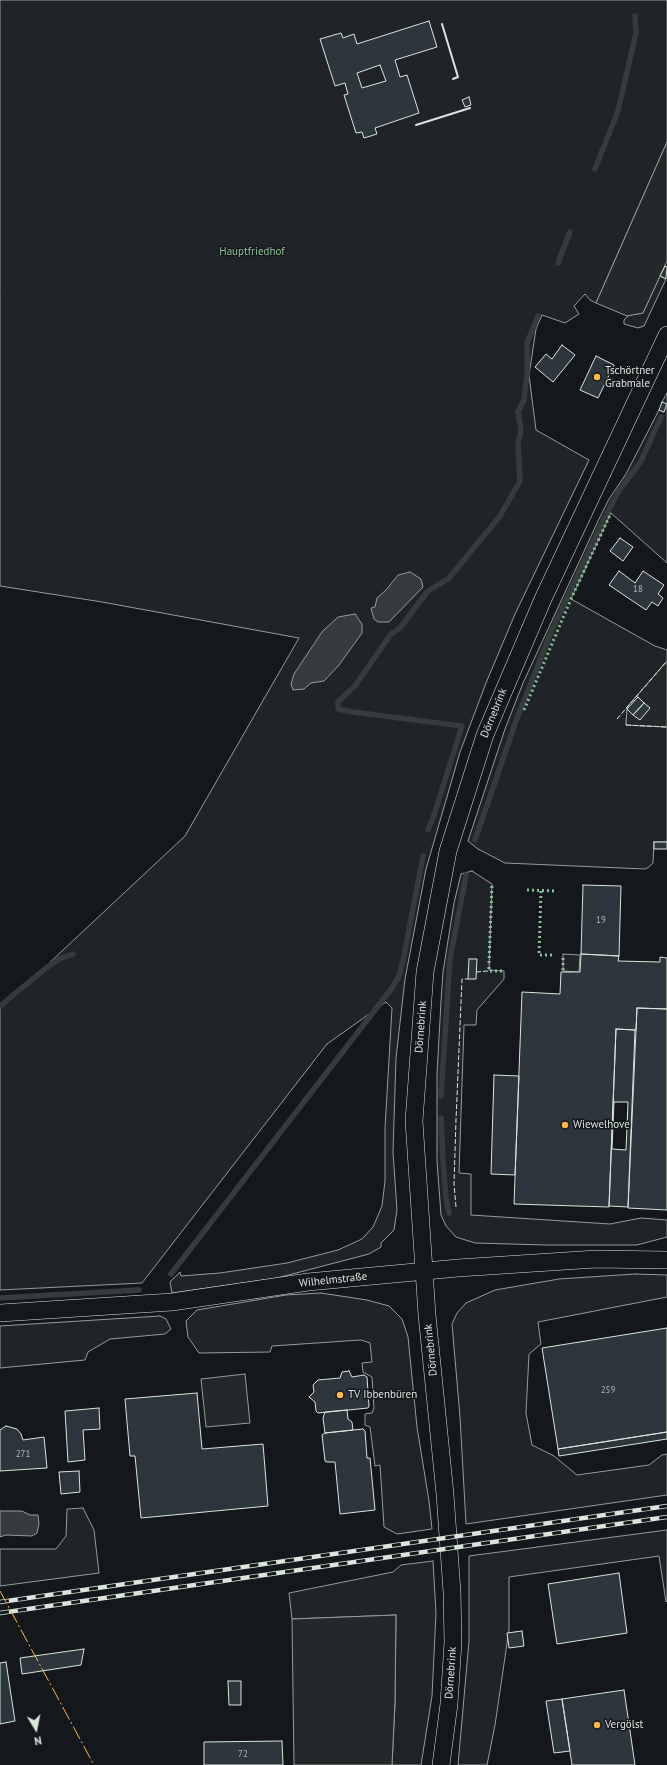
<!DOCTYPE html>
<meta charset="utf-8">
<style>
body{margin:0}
#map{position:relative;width:667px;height:1765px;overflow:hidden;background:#14181c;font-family:"PT Sans",sans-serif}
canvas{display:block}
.north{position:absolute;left:16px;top:1709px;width:40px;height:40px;-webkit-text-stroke:3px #14181c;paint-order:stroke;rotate:170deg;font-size:11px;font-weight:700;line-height:16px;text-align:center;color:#d8e6dc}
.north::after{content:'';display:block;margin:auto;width:14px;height:18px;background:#d8e6dc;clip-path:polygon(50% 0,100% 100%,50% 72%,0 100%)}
</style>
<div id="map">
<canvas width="667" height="1765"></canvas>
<div class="north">N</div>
</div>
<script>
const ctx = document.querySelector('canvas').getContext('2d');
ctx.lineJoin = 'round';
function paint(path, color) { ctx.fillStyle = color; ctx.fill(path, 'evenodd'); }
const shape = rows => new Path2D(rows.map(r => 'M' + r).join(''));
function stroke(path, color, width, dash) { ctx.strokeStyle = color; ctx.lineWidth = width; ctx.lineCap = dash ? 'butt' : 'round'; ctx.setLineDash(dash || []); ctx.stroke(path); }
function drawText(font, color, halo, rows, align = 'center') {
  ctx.font = font + ' "PT Sans",sans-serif'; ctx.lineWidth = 3; ctx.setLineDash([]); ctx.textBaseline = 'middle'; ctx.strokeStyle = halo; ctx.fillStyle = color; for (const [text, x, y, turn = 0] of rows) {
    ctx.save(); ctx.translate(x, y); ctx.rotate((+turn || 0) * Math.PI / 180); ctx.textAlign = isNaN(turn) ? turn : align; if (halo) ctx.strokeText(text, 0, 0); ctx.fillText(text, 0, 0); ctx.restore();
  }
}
const green = shape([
 [0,0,667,0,667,142,596,303,590,300,585,294,574,306,579,314,565,323,542,315,536,329,529,375,536,430,589,460,515,614,486,683,460,752,426,869,405,979,396,1058,393,1152,397,1210,394,1230,381,1243,381,1247,369,1254,277,1278,172,1293,170,1282,180,1272,181,1276,220,1273,287,1263,338,1250,362,1239,373,1227,382,1206,385,1181,385,1128,392,1008,386,1002,327,1044,142,1283,0,1290,0,1009,185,836,299,638,102,602,0,586,0,0],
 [660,276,666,279,644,326,638,328,624,324,624,320,629,315,643,313,660,276],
 [667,393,667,563,611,513,571,599,655,646,667,650,667,661,627,707,626,725,667,727,667,842,654,842,653,863,649,867,645,869,505,863,478,849,468,841,505,729,523,683,598,521,609,499,626,474,659,410,664,412,662,402,667,393],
 [472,871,492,884,489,970,504,971,504,979,477,1010,476,1025,464,1025,459,1173,471,1174,471,1215,610,1224,641,1218,667,1220,667,1237,637,1245,546,1245,475,1243,456,1237,446,1226,441,1215,437,1161,437,1075,441,1001,443,972,454,903,461,874,472,871],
 [563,954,580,955,579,972,563,971,563,954],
 [635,1274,667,1275,667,1297,538,1322,541,1344,529,1354,526,1413,532,1445,554,1456,577,1475,649,1465,662,1455,667,1454,667,1495,466,1524,460,1417,452,1324,457,1313,466,1303,495,1290,559,1279,635,1274],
 [321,1293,367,1300,389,1306,402,1319,408,1337,417,1427,429,1501,432,1529,397,1534,384,1527,380,1465,375,1466,370,1427,365,1425,365,1414,372,1413,374,1408,372,1377,363,1372,362,1363,372,1362,370,1343,361,1340,272,1346,270,1352,199,1353,188,1337,186,1321,197,1310,286,1295,321,1293],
 [160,1316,166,1319,171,1329,165,1334,110,1339,88,1352,85,1360,0,1368,0,1326,160,1316],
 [83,1508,94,1530,99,1573,0,1586,0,1549,56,1549,66,1536,67,1509,83,1508],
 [667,1530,667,1601,666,1602,659,1556,509,1577,509,1630,495,1725,487,1765,458,1765,469,1641,469,1556,667,1530],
 [433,1561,436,1613,432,1696,421,1765,392,1765,395,1702,396,1615,292,1619,289,1593,393,1572,401,1565,433,1561]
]);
paint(green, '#202428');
stroke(green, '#939e99', 1);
const parking = shape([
 [667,142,667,261,643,313,627,316,596,303,667,142],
 [667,661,667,727,626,725,627,707,667,661],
 [245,1374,250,1423,206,1427,201,1379,245,1374],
 [396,1615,395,1702,392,1765,294,1765,292,1619,396,1615]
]);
paint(parking, '#24282b');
stroke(parking, '#939e99', 1);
const water = shape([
 [410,572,421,579,423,587,389,622,378,622,374,619,371,608,375,607,377,598,386,590,398,575,410,572],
 [355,614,362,624,362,633,339,665,324,681,311,683,304,689,293,690,291,684,294,674,322,632,338,617,355,614],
 [0,1511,22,1511,30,1515,38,1515,39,1524,37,1533,32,1536,6,1535,0,1537,0,1511]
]);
paint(water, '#363b3e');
stroke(water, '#939e99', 1);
stroke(shape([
 [595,169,618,111,636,33,635,16],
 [558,263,570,232],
 [428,830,434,815,462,726,353,712,338,709,338,702,355,686,391,634,400,628,427,592,449,578,500,516,520,481,518,444,521,430,518,412,524,400,527,374,527,343,538,316],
 [475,840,516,721,551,632,600,527,618,492,641,461,661,417],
 [0,1006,46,968,59,959,73,954],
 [441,1096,450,959,466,875],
 [441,1118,443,1161,446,1198,449,1213],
 [171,1274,392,988,399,976,403,961,423,856],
 [0,1298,139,1290]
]), '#363b3e', 5.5);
const building = shape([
 [429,21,437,47,395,60,400,77,407,75,419,113,375,128,377,134,364,138,362,132,356,133,344,95,348,94,345,83,335,86,320,39,341,33,343,38,354,34,357,44,429,21],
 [380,65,386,81,362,88,357,73,380,65],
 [469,97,471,105,465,107,462,100,469,97],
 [665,266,667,267,666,279,660,276,665,266],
 [562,345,575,355,553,382,535,367,546,354,552,359,562,345],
 [596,356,614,365,598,398,580,390,596,356],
 [662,402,667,404,664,412,659,410,662,402],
 [620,538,633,547,623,561,610,551,620,538],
 [619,571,635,583,643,571,664,585,658,594,663,598,658,606,652,602,646,610,609,585,619,571],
 [638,697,644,703,633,715,627,709,638,697],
 [644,703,650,708,640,720,633,715,644,703],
 [654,842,667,842,667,849,654,849,654,842],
 [583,885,621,886,619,956,581,954,583,885],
 [581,954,619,956,618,961,660,962,660,957,667,958,667,1009,637,1008,636,1030,616,1029,609,1207,514,1204,522,992,560,994,561,972,580,972,581,954],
 [469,959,477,959,476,979,468,979,469,959],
 [637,1008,667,1009,667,1210,628,1208,637,1008],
 [616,1029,635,1030,628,1207,609,1206,616,1029],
 [614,1102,628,1102,626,1150,612,1149,614,1102],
 [494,1075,519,1076,515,1175,491,1174,494,1075],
 [667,1328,667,1432,558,1449,542,1348,667,1328],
 [349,1371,352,1377,364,1375,367,1377,369,1406,368,1408,318,1413,316,1411,315,1402,309,1397,314,1392,313,1385,318,1380,340,1378,342,1372,349,1371],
 [197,1393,202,1449,263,1444,268,1506,141,1518,135,1456,130,1456,125,1399,197,1393],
 [99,1408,100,1429,83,1430,85,1460,68,1462,65,1411,99,1408],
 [347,1410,348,1419,352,1422,353,1430,325,1433,323,1418,325,1412,347,1410],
 [6,1426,17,1429,21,1434,23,1440,44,1437,47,1468,0,1471,0,1430,6,1426],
 [363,1429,365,1431,367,1458,370,1458,375,1510,340,1514,335,1462,327,1462,325,1461,322,1435,325,1433,363,1429],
 [667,1432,667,1439,559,1456,558,1449,667,1432],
 [79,1471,80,1492,61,1494,59,1472,79,1471],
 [619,1573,627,1633,557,1644,548,1584,619,1573],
 [522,1631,524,1646,509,1648,507,1633,522,1631],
 [84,1649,81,1665,22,1674,20,1658,84,1649],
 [6,1662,15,1721,0,1724,0,1663,6,1662],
 [228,1681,241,1681,241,1705,229,1705,228,1681],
 [624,1690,635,1765,572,1765,562,1699,624,1690],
 [562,1699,570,1751,554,1753,546,1701,562,1699],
 [282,1741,283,1765,204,1765,204,1742,282,1741]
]);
paint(building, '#2c363c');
stroke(building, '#d8e6dc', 1);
const minor = shape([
 [0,1313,172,1302,308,1282,458,1268,596,1259,667,1260],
 [441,1765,449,1704,453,1642,452,1592,445,1494,427,1315,414,1121,425,972,448,851,485,735,543,599,667,335]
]);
stroke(minor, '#d8e6dc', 18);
stroke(minor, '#14181c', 17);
const rail = shape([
 [0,1602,667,1506],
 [0,1613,667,1517]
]);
stroke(rail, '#d8e6dc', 4.5);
stroke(rail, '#14181c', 3, [9]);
stroke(shape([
 [524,710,571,599,611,513],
 [527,890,556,891],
 [541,891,539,955,554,955],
 [489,963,492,884],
 [489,967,489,971,504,971],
 [563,970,563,955]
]), '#8ac095', 3, [2, 3]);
stroke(shape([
 [617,719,667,661],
 [626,725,667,727],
 [476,972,488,971],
 [456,1207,454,1184,456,1120,462,979,468,979]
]), '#d8e6dc', 1, [5, 2]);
stroke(shape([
 [442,24,458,77,453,79],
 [416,125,470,108]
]), '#d8e6dc', 2);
stroke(shape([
 [0,1591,94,1765]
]), '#ffb74d', 1, [14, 3, 2, 3]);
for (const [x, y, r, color] of [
 [597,377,4,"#ffb74d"],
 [565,1125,4,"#ffb74d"],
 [340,1395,4,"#ffb74d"],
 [597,1725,4,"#ffb74d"]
]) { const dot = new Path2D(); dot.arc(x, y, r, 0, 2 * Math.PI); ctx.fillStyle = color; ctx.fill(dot); stroke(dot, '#14181c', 1.5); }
drawText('9px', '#adbab4', null, [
 ["18",638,589],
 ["19",601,920],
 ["259",608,1390],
 ["271",23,1454],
 ["72",243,1754]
]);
drawText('11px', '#8ac095', '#14181c', [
 ["Hauptfriedhof",252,252]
]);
drawText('11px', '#d8e6dc', '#14181c', [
 ["Tschörtner",605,371],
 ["Grabmale",605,384],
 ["Wiewelhove",573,1125],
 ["TV Ibbenbüren",348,1395],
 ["Vergölst",605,1725]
], 'left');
drawText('11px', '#d8e6dc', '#14181c', [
 ["Dörnebrink",494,713,-68],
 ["Dörnebrink",421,1027,-86],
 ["Wilhelmstraße",333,1280,-6],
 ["Dörnebrink",431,1350,-96],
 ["Dörnebrink",451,1673,-86]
]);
</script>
